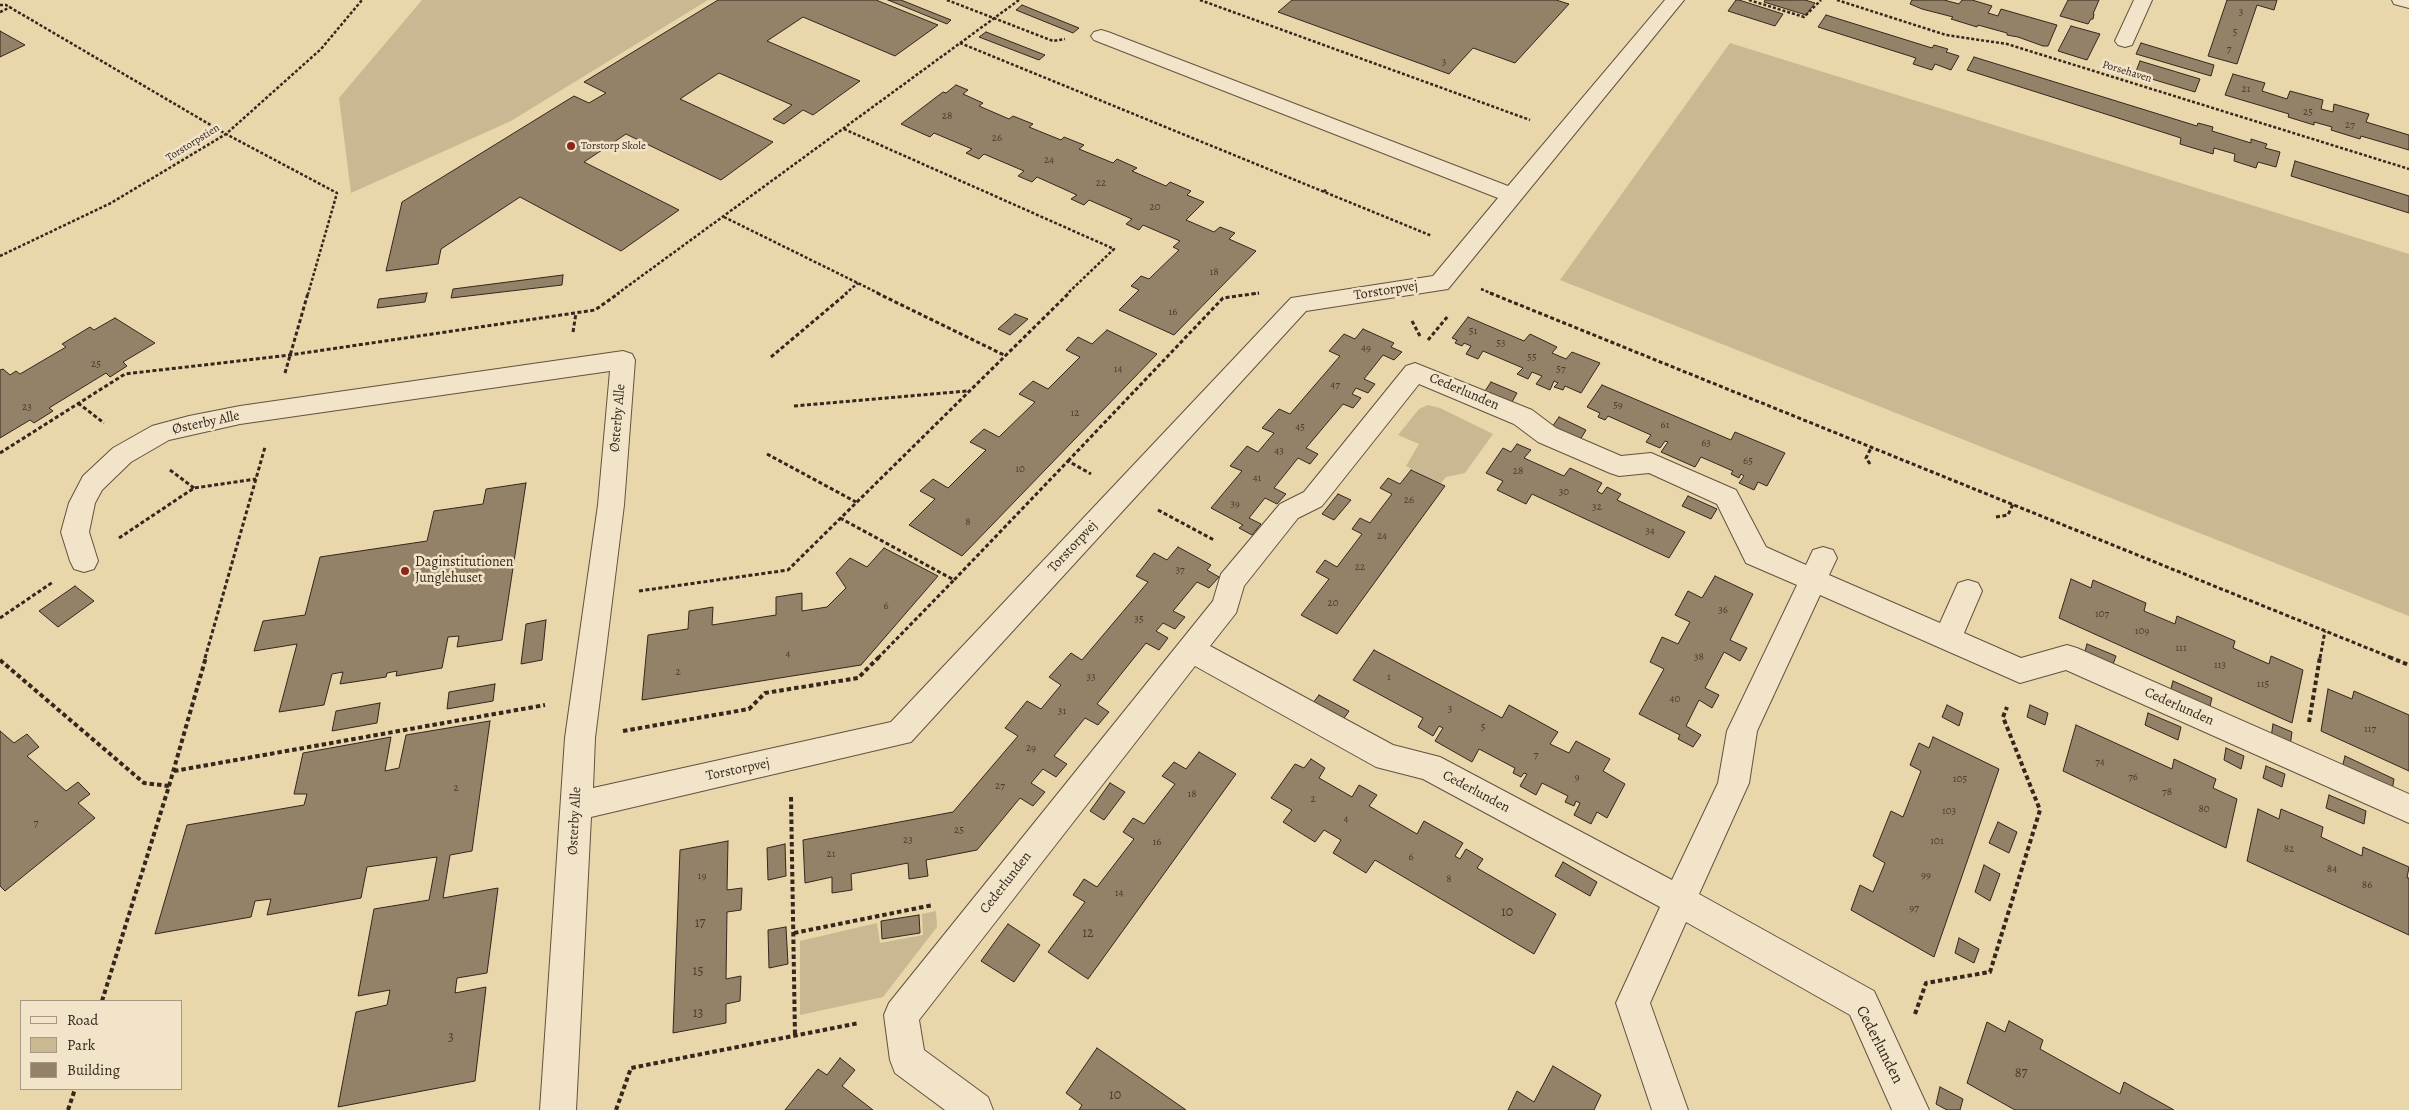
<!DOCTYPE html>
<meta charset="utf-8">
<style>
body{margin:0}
#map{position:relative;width:2409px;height:1110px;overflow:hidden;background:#e9d6aa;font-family:Alegreya,serif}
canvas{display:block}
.legend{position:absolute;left:20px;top:1000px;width:162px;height:90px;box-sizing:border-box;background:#f1e4c8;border:1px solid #a69884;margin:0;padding:6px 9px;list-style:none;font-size:15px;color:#35261e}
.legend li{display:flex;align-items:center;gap:10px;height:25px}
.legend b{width:25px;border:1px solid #a69884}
</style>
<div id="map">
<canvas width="2409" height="1110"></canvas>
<ul class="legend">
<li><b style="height:6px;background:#f1e4c8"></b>Road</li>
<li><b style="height:14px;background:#cab892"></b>Park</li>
<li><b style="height:14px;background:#938267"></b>Building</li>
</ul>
</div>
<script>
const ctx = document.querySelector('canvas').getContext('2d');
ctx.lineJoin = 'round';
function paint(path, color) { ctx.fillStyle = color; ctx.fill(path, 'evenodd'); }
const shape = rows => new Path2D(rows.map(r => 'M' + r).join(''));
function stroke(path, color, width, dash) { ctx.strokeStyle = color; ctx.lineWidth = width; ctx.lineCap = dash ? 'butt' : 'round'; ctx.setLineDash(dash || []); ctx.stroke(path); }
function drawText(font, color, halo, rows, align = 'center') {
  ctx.font = font + ' Alegreya,serif'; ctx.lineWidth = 5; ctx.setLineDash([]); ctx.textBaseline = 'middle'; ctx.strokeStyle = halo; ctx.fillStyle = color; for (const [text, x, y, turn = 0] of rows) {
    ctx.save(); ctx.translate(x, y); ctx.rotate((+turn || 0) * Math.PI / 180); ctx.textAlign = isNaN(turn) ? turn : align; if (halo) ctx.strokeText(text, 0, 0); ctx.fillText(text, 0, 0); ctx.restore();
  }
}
paint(shape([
 [422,0,708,0,511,121,351,193,339,98],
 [1730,43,2409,254,2409,616,1560,280],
 [1428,405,1440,408,1493,434,1465,473,1446,477,1440,484,1406,466,1419,444,1398,435,1419,409],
 [936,911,937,927,883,997,800,1015,800,941,877,923,880,943,923,935,922,914]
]), '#cab892');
const building = shape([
 [718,0,876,0,938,25,895,56,803,17,767,41,860,81,813,115,803,110,784,124,773,119,792,105,719,73,680,99,773,142,721,180,626,134,584,162,679,210,621,251,520,197,441,249,438,264,386,271,402,202,574,96,589,103,606,93,584,82,718,0],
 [888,0,901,0,951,20,947,24,888,0],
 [1292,0,1556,0,1569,4,1515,63,1473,48,1449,74,1278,12,1292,0],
 [1736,0,1739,0,1783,14,1775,26,1728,11,1736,0],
 [1765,0,1805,0,1815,3,1806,15,1764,2,1765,0],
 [1912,0,1944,0,1959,4,1962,0,1972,0,1992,6,1988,13,1998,16,2001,9,2057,25,2048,46,2043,46,2018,37,2007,35,2007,33,1978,25,1977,27,1951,19,1953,17,1922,9,1910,4,1912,0],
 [2068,0,2099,0,2093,14,2094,14,2093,19,2091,19,2088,24,2060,16,2068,0],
 [2227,0,2277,0,2274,10,2257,5,2237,64,2208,56,2227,0],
 [1022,5,1079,28,1073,33,1016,10,1022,5],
 [1826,15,1932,48,1934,45,1948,49,1946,52,1959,56,1951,70,1935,64,1932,70,1913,64,1916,58,1818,27,1826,15],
 [2071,26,2100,34,2087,60,2058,51,2071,26],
 [0,31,25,45,0,57,0,31],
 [986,32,1045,55,1039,60,979,37,986,32],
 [2141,43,2214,65,2211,76,2136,54,2141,43],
 [1974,57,2197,126,2198,123,2213,127,2212,131,2251,143,2251,139,2267,144,2265,148,2280,152,2276,167,2258,162,2256,168,2234,161,2235,154,2214,148,2213,154,2180,144,2181,138,1967,70,1974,57],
 [2140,61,2200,79,2195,92,2135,74,2140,61],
 [2233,74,2265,83,2262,91,2287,99,2290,91,2323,100,2321,109,2333,112,2334,104,2369,114,2366,122,2409,135,2409,150,2361,136,2360,139,2331,130,2332,127,2314,122,2314,125,2288,117,2289,114,2225,95,2233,74],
 [956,85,968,90,963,94,983,103,979,106,1009,119,1013,116,1033,124,1029,127,1061,140,1064,137,1084,145,1079,149,1113,163,1117,159,1137,168,1132,171,1166,186,1170,182,1191,191,1187,195,1204,202,1186,220,1214,232,1220,227,1235,233,1229,239,1256,251,1174,335,1119,310,1139,290,1131,286,1141,276,1149,279,1179,250,1173,247,1180,241,1143,225,1139,230,1126,224,1132,219,1089,200,1084,205,1071,199,1077,195,1037,177,1032,182,1018,176,1024,171,984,154,979,159,966,153,972,149,934,133,930,137,901,124,943,92,946,93,956,85],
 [2295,161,2409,196,2409,213,2291,176,2295,161],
 [563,275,562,285,451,298,453,289,563,275],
 [427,293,425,302,377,308,379,299,427,293],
 [1015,314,1028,319,1010,335,998,329,1015,314],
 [1468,317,1524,341,1530,334,1557,347,1552,353,1566,359,1572,352,1600,363,1581,393,1565,386,1563,390,1554,387,1558,383,1554,381,1550,390,1536,384,1542,376,1532,372,1528,379,1517,374,1523,368,1483,351,1478,359,1466,354,1471,346,1464,343,1462,346,1455,343,1457,340,1452,338,1468,317],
 [115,318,155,343,123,362,127,366,110,377,106,373,49,408,53,411,34,423,30,420,0,438,0,370,3,369,10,375,16,371,20,374,66,347,62,344,90,327,94,330,115,318],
 [1363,329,1394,343,1391,347,1402,352,1394,360,1383,355,1364,379,1375,384,1368,393,1356,388,1352,394,1361,398,1353,408,1343,404,1306,448,1318,454,1310,464,1298,458,1274,488,1286,494,1277,504,1265,498,1249,518,1261,524,1252,535,1239,528,1243,525,1211,508,1242,471,1230,466,1247,446,1258,452,1274,433,1262,428,1279,409,1290,414,1340,356,1329,351,1344,334,1355,339,1363,329],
 [1107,330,1157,354,962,556,909,525,935,499,920,491,933,479,948,488,986,450,970,442,984,429,999,437,1035,402,1019,394,1033,381,1048,389,1080,357,1066,350,1078,337,1092,344,1107,330],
 [1491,382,1517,393,1512,402,1485,391,1491,382],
 [1602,385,1731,440,1735,432,1785,453,1767,486,1758,482,1754,490,1739,483,1744,476,1741,474,1739,478,1731,474,1733,471,1701,457,1695,467,1661,452,1668,442,1665,441,1660,448,1646,442,1651,435,1608,416,1605,420,1598,417,1600,413,1587,407,1602,385],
 [1559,417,1586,430,1580,440,1552,427,1559,417],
 [1517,444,1531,450,1524,458,1564,476,1570,468,1602,483,1597,491,1602,494,1607,487,1621,494,1617,500,1685,532,1669,558,1532,494,1526,504,1497,490,1503,481,1486,473,1503,448,1511,452,1517,444],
 [1411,470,1445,486,1337,634,1301,615,1329,579,1316,572,1325,560,1337,567,1362,534,1352,529,1360,518,1370,523,1392,494,1380,488,1388,478,1400,484,1411,470],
 [526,483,502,640,457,647,459,636,448,637,442,668,396,676,397,671,387,673,386,677,340,684,343,672,332,674,324,705,279,712,297,644,254,651,263,621,305,615,320,557,427,541,434,511,483,504,486,489,526,483],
 [1338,494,1351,500,1334,520,1322,514,1338,494],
 [1688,496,1717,509,1711,519,1682,506,1688,496],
 [1178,547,1211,565,1207,570,1219,577,1209,588,1197,582,1173,611,1185,617,1175,629,1163,623,1156,631,1168,638,1159,650,1146,643,1097,704,1109,712,1098,725,1085,718,1054,756,1067,764,1056,777,1043,769,1031,783,1045,792,1033,806,1020,798,977,850,926,860,928,876,909,879,908,863,851,874,852,890,832,893,832,877,805,883,803,840,953,812,1018,736,1005,728,1027,701,1041,709,1061,685,1049,677,1071,653,1082,660,1148,582,1136,576,1154,553,1167,560,1178,547],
 [884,548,938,576,861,665,642,700,648,635,688,629,689,611,713,607,712,625,776,615,776,597,802,593,802,611,827,607,846,588,836,573,850,558,867,567,884,548],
 [1715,576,1753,594,1730,640,1747,648,1740,661,1724,652,1705,688,1719,695,1712,708,1699,700,1686,726,1701,735,1693,747,1678,739,1680,735,1639,714,1664,669,1650,662,1662,637,1678,644,1690,622,1675,615,1688,591,1702,598,1715,576],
 [2071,579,2091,588,2093,580,2146,603,2144,611,2175,624,2177,616,2235,641,2233,648,2269,664,2271,656,2303,670,2292,723,2059,618,2071,579],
 [75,586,94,601,58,627,39,611,75,586],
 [546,620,542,660,521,664,526,624,546,620],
 [2087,644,2116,656,2112,667,2084,655,2087,644],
 [1374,650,1502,718,1509,705,1558,732,1550,744,1569,753,1576,741,1610,759,1603,771,1625,784,1607,818,1597,812,1591,824,1574,815,1580,803,1576,801,1574,806,1565,802,1568,796,1542,783,1536,795,1520,786,1527,774,1524,773,1521,777,1513,773,1515,768,1479,749,1472,762,1435,741,1443,728,1439,726,1433,736,1418,727,1423,718,1353,680,1374,650],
 [2173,681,2212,698,2209,710,2170,692,2173,681],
 [495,684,493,701,447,709,449,692,495,684],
 [2328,689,2352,699,2354,691,2409,715,2409,771,2321,731,2328,689],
 [1319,695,1349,711,1340,724,1310,707,1319,695],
 [380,703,377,723,332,731,336,711,380,703],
 [1947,705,1963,713,1959,726,1942,717,1947,705],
 [2030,705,2048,713,2045,725,2027,717,2030,705],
 [2148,713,2181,727,2178,740,2145,725,2148,713],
 [490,721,472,851,450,855,443,898,498,888,487,973,457,978,455,993,486,987,475,1081,338,1107,356,1012,387,1005,390,990,358,996,374,909,429,900,437,857,367,867,361,898,267,915,271,899,255,901,251,917,155,934,187,825,304,805,307,794,294,794,303,753,391,737,385,771,399,768,406,735,490,721],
 [2273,724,2292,732,2290,746,2271,738,2273,724],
 [2076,725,2172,769,2174,759,2216,779,2213,788,2237,799,2226,848,2063,771,2076,725],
 [0,731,14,743,27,734,39,747,27,756,66,791,78,782,90,794,78,803,95,818,5,891,0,886,0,731],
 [1933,737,1999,769,1934,957,1851,910,1860,885,1873,892,1885,863,1873,856,1891,811,1903,817,1921,771,1910,765,1919,743,1929,748,1933,737],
 [2226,748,2244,756,2241,769,2224,760,2226,748],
 [1199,752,1236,774,1088,979,1048,952,1085,902,1073,895,1084,879,1097,887,1134,839,1123,832,1133,818,1144,824,1175,784,1162,776,1174,762,1186,769,1199,752],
 [2345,756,2394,779,2392,791,2342,768,2345,756],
 [1311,759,1325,768,1319,778,1352,797,1359,785,1377,795,1369,806,1417,834,1424,821,1463,843,1455,856,1460,859,1466,849,1483,859,1477,868,1556,914,1534,954,1375,860,1366,873,1333,853,1341,840,1324,830,1315,842,1283,822,1292,810,1271,798,1295,764,1304,768,1311,759],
 [2266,766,2285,774,2282,787,2263,778,2266,766],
 [1110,783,1125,792,1104,820,1090,811,1110,783],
 [2329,795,2366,811,2364,824,2326,808,2329,795],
 [2258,809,2279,819,2281,809,2323,827,2321,837,2362,856,2363,847,2409,867,2407,878,2409,878,2409,935,2247,861,2258,809],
 [1998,822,2017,832,2009,853,1989,843,1998,822],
 [728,841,727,890,742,888,741,910,727,912,726,979,741,976,740,1001,726,1004,726,1023,673,1033,680,850,728,841],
 [785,844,786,876,768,880,767,848,785,844],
 [1563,862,1597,882,1590,896,1555,876,1563,862],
 [1984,865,2000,874,1990,901,1975,892,1984,865],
 [919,915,920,933,882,939,881,921,919,915],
 [1008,924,1040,945,1014,982,981,961,1008,924],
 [786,927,788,964,769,968,768,930,786,927],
 [1959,938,1979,949,1974,963,1955,953,1959,938],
 [2009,1021,2043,1040,2040,1049,2120,1094,2124,1082,2174,1110,2015,1110,1967,1083,1987,1022,2005,1032,2009,1021],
 [1097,1048,1186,1110,1079,1110,1082,1105,1066,1093,1097,1048],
 [840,1058,855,1070,842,1086,873,1110,785,1110,818,1069,827,1075,840,1058],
 [1553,1066,1601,1095,1594,1110,1508,1110,1517,1091,1534,1102,1553,1066],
 [1940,1087,1963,1099,1960,1110,1947,1110,1936,1104,1940,1087]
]);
paint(building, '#938267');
stroke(building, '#35261e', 1);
const service = shape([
 [2392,0,2409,0,2409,8,2394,4,2392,0]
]);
const minor = shape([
 [1665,0,1684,0,1448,289,1306,311,911,742,591,817,576,1110,540,1110,565,738,598,505,610,371,240,424,169,440,131,462,102,490,95,503,89,532,98,561,94,569,84,572,74,569,70,561,61,532,69,503,83,476,113,448,152,426,189,416,240,406,623,351,632,354,635,360,624,505,595,738,593,788,891,722,1291,298,1433,276,1498,198,1094,40,1091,36,1094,32,1101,30,1108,32,1508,186,1665,0],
 [2134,0,2152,0,2132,45,2125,47,2118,45,2115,41,2134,0],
 [1415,363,1532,410,1556,428,1621,456,1651,453,1736,490,1766,547,1806,565,1813,550,1823,547,1833,550,1837,558,1829,575,1940,623,1958,583,1968,580,1978,583,1982,591,1964,633,2021,658,2067,645,2077,648,2409,794,2409,823,2066,670,2020,683,1820,595,1757,731,1749,783,1699,894,1874,991,1929,1110,1892,1110,1850,1015,1686,922,1650,1003,1688,1110,1652,1110,1616,1003,1660,907,1423,779,1376,767,1195,666,919,1020,924,1050,988,1097,993,1110,945,1110,895,1073,890,1060,884,1015,889,1003,1213,601,1221,574,1280,504,1304,492,1406,366,1415,363],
 [1419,384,1514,424,1538,442,1610,473,1619,476,1649,473,1717,504,1746,563,1797,585,1727,731,1718,783,1672,880,1440,757,1393,745,1210,646,1236,613,1244,586,1298,518,1322,506,1419,384]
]);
stroke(service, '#625241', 2);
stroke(minor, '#625241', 2);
stroke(shape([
 [947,0,1053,41,1065,39],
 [1200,0,1530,120],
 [1749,0,1804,17,1821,0],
 [1837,0,1946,35,2007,44,2409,169],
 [0,5,6,5,226,134,337,193,308,294],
 [0,12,11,7],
 [960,43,1432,236],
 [844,129,1114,249,1067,294],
 [1324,192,1327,188],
 [724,217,880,294],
 [0,256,111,203,226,134,321,49,362,0],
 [1481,289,1493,294],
 [617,294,1019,0],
 [845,294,858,283],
 [1253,294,1259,293]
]), '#35261e', 2.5, [3, 2]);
stroke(shape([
 [877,293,1004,355],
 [1490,293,2392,658],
 [1412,321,1421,338],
 [573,332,576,313],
 [1428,340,1448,316],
 [771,357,847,293],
 [285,373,308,293],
 [78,403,104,423],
 [794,406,967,391],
 [0,453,125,374,290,355,595,310,619,293],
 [767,454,856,502],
 [1068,461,1223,298,1259,293],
 [1870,464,1866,458,1872,446],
 [170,470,194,488],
 [1158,510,1214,540],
 [1996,517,2008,515,2013,504],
 [840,518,954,580,1068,461,1091,474],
 [119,538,194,488,256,479],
 [639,591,788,570,1069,293],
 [0,618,53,582],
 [205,658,265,447],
 [878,658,954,580],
 [2320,658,2325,631]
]), '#35261e', 3, [4, 2.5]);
stroke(shape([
 [2389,657,2409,665],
 [0,660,144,783,169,786],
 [2309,722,2320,657],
 [623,731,749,709,765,693,858,678,879,657],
 [174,771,545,705],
 [791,797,795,1036],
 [794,933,933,905],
 [102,1001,169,786,206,657],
 [1915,1014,1926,983,1990,972,2040,810,2003,717,2007,707],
 [68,1110,75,1089],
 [616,1110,631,1068,859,1023]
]), '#35261e', 4, [4.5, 3]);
paint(service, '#f1e4c8');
paint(minor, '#f1e4c8');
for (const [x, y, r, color] of [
 [571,146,5,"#8f2418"],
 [405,571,5,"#8f2418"]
]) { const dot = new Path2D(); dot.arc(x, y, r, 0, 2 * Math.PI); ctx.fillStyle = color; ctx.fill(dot); stroke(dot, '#f1e4c8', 2); }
drawText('11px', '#4c3d30', null, [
 ["3",2241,12],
 ["5",2235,32],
 ["7",2229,49],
 ["3",1444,62],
 ["21",2246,89],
 ["25",2308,112],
 ["28",947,116],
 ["27",2350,125],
 ["26",997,138],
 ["24",1049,160],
 ["22",1101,183],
 ["20",1155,207],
 ["18",1214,272],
 ["16",1173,312],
 ["51",1473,331],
 ["53",1501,343],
 ["49",1366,348],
 ["55",1532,357],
 ["25",96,364],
 ["14",1118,369],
 ["57",1561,369],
 ["47",1335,385],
 ["59",1618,405],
 ["23",27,407],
 ["12",1075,413],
 ["61",1665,425],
 ["45",1300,427],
 ["63",1706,443],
 ["43",1279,451],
 ["65",1748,461],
 ["10",1020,469],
 ["28",1518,471],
 ["41",1257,478],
 ["30",1564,492],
 ["26",1409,500],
 ["39",1235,504],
 ["32",1597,507],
 ["8",968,522],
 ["34",1650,531],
 ["24",1382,536],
 ["22",1360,567],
 ["37",1180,570],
 ["20",1333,603],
 ["6",886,606],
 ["36",1723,610],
 ["107",2102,614],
 ["35",1139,619],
 ["109",2142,631],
 ["111",2181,648],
 ["4",788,654],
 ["38",1699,657],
 ["113",2220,665],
 ["2",678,672],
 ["33",1091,677],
 ["1",1389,677],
 ["115",2263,684],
 ["40",1675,699],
 ["3",1450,709],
 ["31",1062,711],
 ["5",1483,727],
 ["117",2370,729],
 ["29",1031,748],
 ["7",1536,755],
 ["74",2100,762],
 ["9",1577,777],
 ["76",2133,777],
 ["105",1960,779],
 ["27",1000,786],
 ["2",456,788],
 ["78",2167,792],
 ["18",1192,794],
 ["2",1313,799],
 ["80",2204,809],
 ["103",1949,811],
 ["4",1346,819],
 ["7",36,823],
 ["25",959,830],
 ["23",908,840],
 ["101",1937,841],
 ["16",1157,842],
 ["82",2289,849],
 ["21",831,854],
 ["6",1411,857],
 ["84",2332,869],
 ["99",1926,875],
 ["19",702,876],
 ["8",1449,879],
 ["86",2367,885],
 ["14",1119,893],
 ["97",1914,908]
]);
drawText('11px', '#35261e', '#f1e4c8', [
 ["Porsehaven",2127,72,17],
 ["Torstorpstien",193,143,-32]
]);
drawText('11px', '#35261e', '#f1e4c8', [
 ["Torstorp Skole",581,146]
], 'left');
drawText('14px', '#35261e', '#f1e4c8', [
 ["Torstorpvej",1386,291,-9],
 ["Cederlunden",1464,392,23],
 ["Østerby Alle",618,418,-85],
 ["Østerby Alle",206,423,-12],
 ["Torstorpvej",1073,547,-47],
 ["Cederlunden",2179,707,24],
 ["Torstorpvej",738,770,-12],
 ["Cederlunden",1476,792,28],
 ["Østerby Alle",575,821,-87],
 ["Cederlunden",1006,883,-52]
]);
drawText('14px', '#35261e', '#f1e4c8', [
 ["Daginstitutionen",415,563],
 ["Junglehuset",415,579]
], 'left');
drawText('14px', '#4c3d30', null, [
 ["10",1507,913],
 ["17",700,924],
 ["12",1088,934],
 ["15",698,972],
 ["13",698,1014],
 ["3",451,1038],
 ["87",2021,1074],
 ["10",1115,1096]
]);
drawText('16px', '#35261e', '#f1e4c8', [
 ["Cederlunden",1879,1045,63]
]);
</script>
